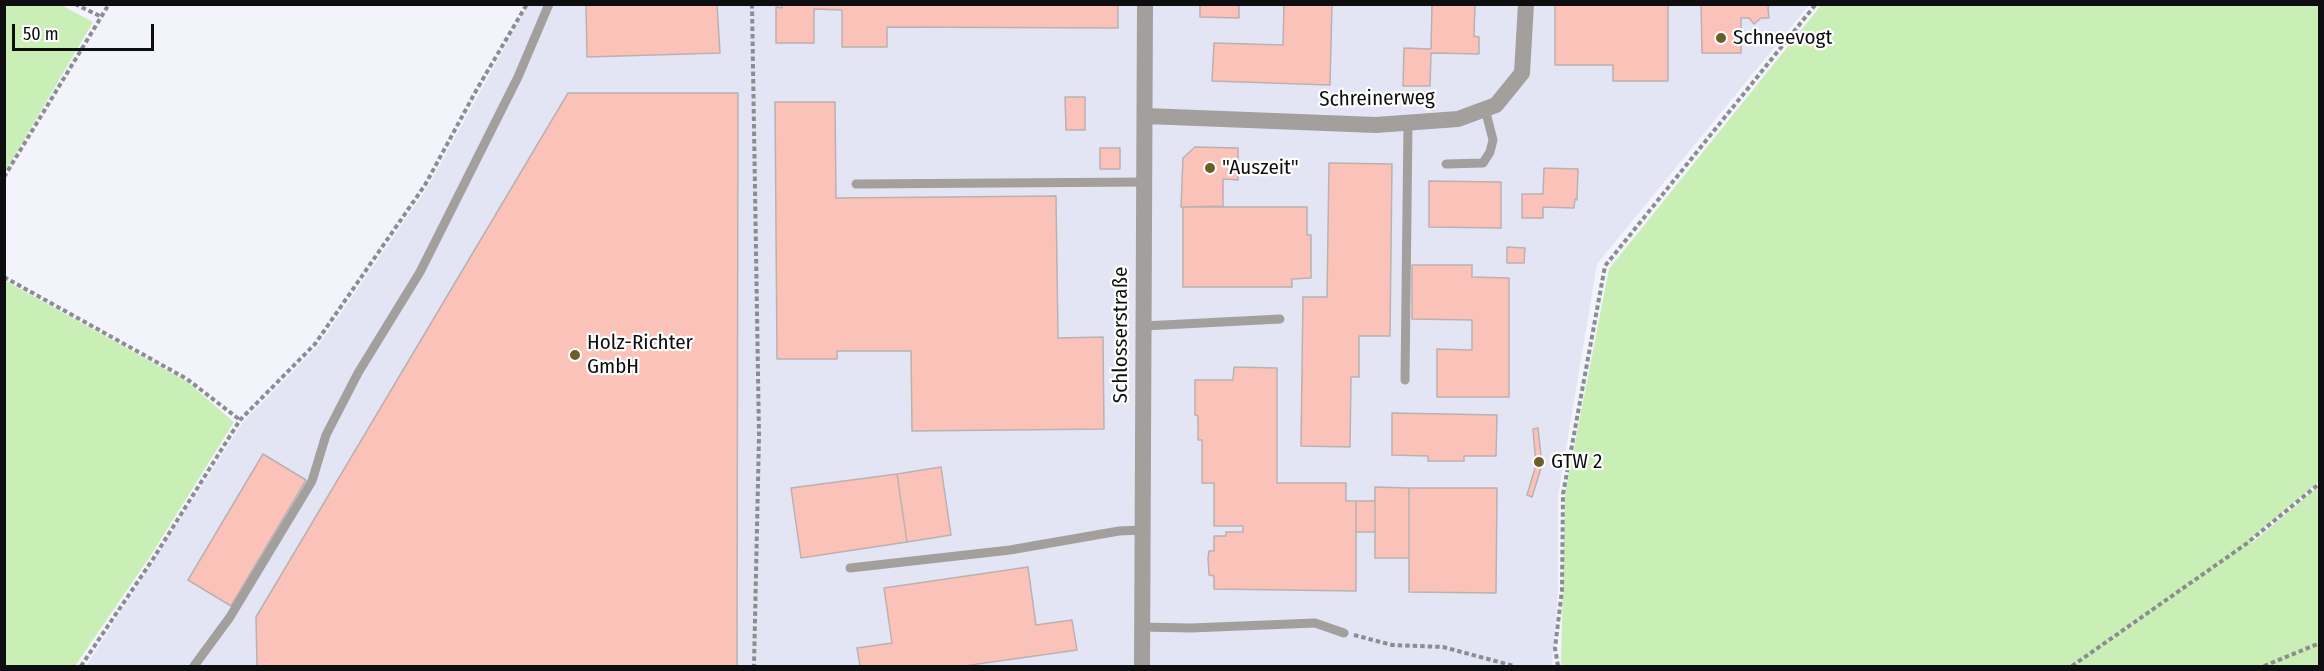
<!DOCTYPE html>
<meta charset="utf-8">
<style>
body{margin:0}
#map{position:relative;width:2324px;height:671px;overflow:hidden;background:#f2f3fb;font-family:"Fira Sans Condensed",sans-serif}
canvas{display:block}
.frame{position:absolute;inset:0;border:6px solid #0e0e10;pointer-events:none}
.scale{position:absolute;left:12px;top:24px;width:142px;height:27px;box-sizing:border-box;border:3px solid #0e0e10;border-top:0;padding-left:8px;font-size:18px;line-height:21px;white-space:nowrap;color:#0e0e10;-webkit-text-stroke:4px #fff;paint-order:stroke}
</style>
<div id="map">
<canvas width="2324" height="671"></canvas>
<div class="frame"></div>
<div class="scale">50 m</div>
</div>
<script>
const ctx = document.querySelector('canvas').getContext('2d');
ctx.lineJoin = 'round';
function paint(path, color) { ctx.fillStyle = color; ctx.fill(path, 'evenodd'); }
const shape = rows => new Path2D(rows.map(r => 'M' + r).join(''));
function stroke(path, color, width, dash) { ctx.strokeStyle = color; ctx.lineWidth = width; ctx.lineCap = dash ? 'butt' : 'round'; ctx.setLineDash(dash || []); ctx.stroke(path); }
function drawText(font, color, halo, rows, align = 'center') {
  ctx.font = font + ' "Fira Sans Condensed",sans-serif'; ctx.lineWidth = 4.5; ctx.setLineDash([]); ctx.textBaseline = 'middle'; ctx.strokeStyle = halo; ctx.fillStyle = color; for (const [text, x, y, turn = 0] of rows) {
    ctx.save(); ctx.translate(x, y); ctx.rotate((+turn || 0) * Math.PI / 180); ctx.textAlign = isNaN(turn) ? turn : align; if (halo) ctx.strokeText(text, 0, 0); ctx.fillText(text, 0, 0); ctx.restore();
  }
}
paint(shape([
 [528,5,1809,5,1597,264,1558,496,1558,593,1552,666,86,666,243,422,318,346,427,188]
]), '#e4e5f4');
paint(shape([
 [5,4,61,5,93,22,5,172],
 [1822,4,2319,5,2319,481,2249,540,2252,543,2319,486,2319,666,1561,666,1565,494,1609,269],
 [4,280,186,381,234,422,151,555,75,666,5,666]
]), '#caefb6');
const building = shape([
 [586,4,717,4,720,53,587,57,586,4],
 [782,4,1118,4,1118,28,887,27,887,47,842,47,842,10,814,9,814,43,776,43,776,7,782,8,782,4],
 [1200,4,1239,4,1239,18,1200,17,1200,4],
 [1284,4,1332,4,1330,85,1212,81,1214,43,1283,45,1284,4],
 [1432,4,1475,4,1474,36,1479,37,1479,54,1431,53,1430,86,1403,86,1404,48,1431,49,1432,4],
 [1555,4,1668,4,1668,81,1613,81,1613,65,1555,65,1555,4],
 [1701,4,1771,4,1768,7,1769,18,1761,18,1754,24,1749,18,1741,18,1741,53,1702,53,1701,4],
 [568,93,738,93,737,666,257,666,256,617,568,93],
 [1065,97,1085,97,1085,130,1066,130,1065,97],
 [775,102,835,102,836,198,1056,196,1058,338,1103,337,1104,429,912,431,911,351,837,351,837,359,777,359,775,102],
 [1195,147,1238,148,1238,180,1223,179,1223,206,1181,207,1183,158,1195,147],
 [1100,148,1120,148,1120,169,1100,169,1100,148],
 [1329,163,1392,164,1390,336,1359,336,1359,377,1351,377,1350,447,1301,446,1303,297,1327,297,1329,163],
 [1544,168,1578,169,1577,200,1575,199,1574,208,1543,207,1543,218,1522,218,1522,194,1543,194,1544,168],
 [1429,181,1501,182,1501,228,1429,227,1429,181],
 [1183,207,1307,207,1307,235,1311,235,1311,278,1292,279,1292,287,1183,287,1183,207],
 [1507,247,1525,248,1524,263,1507,263,1507,247],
 [1412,265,1472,265,1472,277,1509,278,1509,397,1437,397,1437,349,1472,350,1472,320,1412,319,1412,265],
 [1234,367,1277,368,1277,483,1346,483,1346,501,1356,501,1356,591,1214,589,1214,576,1209,575,1208,558,1209,551,1214,551,1214,536,1226,536,1226,532,1243,532,1243,526,1214,526,1214,483,1202,483,1202,440,1198,440,1198,416,1195,415,1195,380,1233,380,1234,367],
 [1392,413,1497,415,1496,456,1464,456,1464,461,1428,461,1428,456,1392,455,1392,413],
 [1538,428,1542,465,1532,497,1527,495,1536,465,1533,429,1538,428],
 [263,454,306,480,231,606,188,580,263,454],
 [941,467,951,535,907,542,897,474,941,467],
 [897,474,907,542,801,558,791,488,897,474],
 [1375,487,1409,488,1409,558,1375,558,1375,487],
 [1409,488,1497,488,1496,593,1409,592,1409,488],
 [1356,501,1375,501,1375,532,1356,532,1356,501],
 [1028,567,1036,625,1072,620,1077,650,964,666,860,666,857,648,892,643,884,588,1028,567]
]);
paint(building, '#fbc2b9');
stroke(building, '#bab1b0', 1.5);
stroke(shape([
 [75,4,102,17],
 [752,4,759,436,754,666],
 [4,177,109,4],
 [4,277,187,379,240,420],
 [1354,635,1392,645,1443,647,1514,666],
 [81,666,153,559,240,420,315,344,425,185,477,89,527,4],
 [1558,666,1555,648,1562,590,1563,494,1605,266,1816,4],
 [2072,666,2246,544,2320,483],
 [2264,666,2320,643]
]), '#8c8d92', 4, [4.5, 3]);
stroke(shape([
 [1446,164,1483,163,1490,152,1493,140,1485,109],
 [856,184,1145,182],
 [1144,326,1280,319],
 [1405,380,1408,123],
 [850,568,1010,550,1119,531,1142,530],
 [1141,627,1191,628,1315,623,1344,633],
 [194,666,230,617,312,481,326,435,358,373,420,272,518,77,549,4]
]), '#a29f9d', 9);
stroke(shape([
 [1146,116,1376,125,1458,119,1496,105,1522,73,1526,4],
 [1142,666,1145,4]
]), '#a29f9d', 16);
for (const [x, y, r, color] of [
 [1721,38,6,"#6c5d2a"],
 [1210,168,6,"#6c5d2a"],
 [575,355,6,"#6c5d2a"],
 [1539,462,6,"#6c5d2a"]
]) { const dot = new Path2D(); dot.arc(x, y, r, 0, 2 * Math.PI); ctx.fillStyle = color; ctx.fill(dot); stroke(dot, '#fff', 2); }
drawText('21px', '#0e0e10', '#fff', [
 ["Schneevogt",1733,38],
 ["\"Auszeit\"",1222,168],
 ["Holz-Richter",587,343],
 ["GmbH",587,367],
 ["GTW 2",1551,462]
], 'left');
drawText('21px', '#0e0e10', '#fff', [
 ["Schreinerweg",1377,99,-1],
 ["Schlosserstraße",1121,335,-90]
]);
</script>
